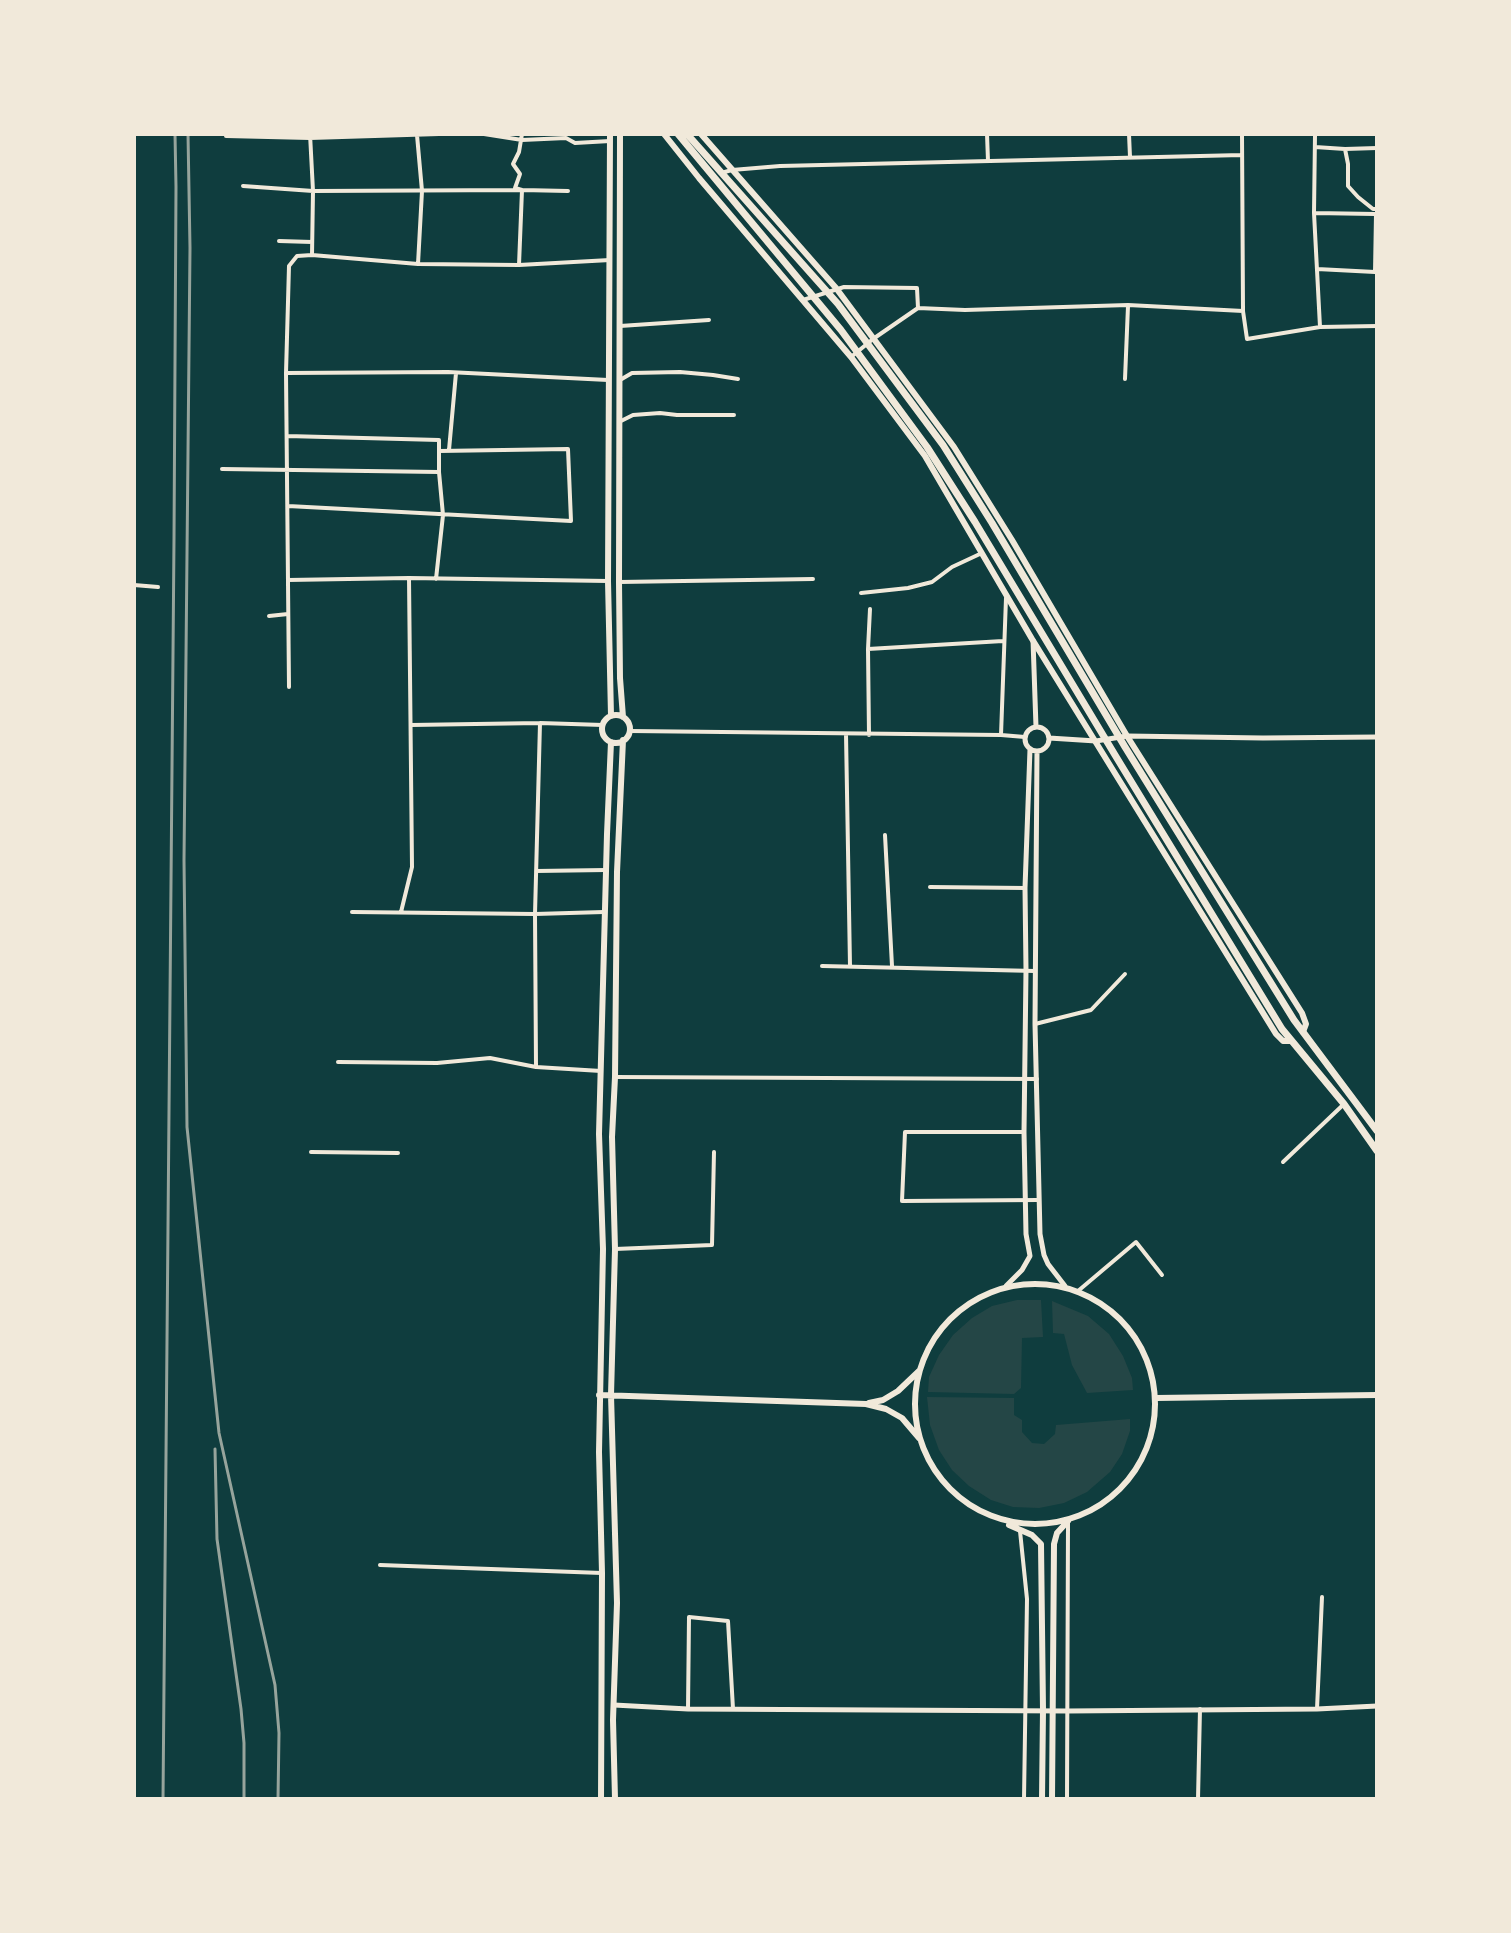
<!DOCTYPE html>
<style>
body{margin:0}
#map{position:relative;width:1511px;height:1933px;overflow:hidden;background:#0f3d3e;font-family:"Nunito Sans",sans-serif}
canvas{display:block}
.frame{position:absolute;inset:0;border:136px solid #f1e9da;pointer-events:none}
</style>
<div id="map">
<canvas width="1511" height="1933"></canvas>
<div class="frame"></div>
</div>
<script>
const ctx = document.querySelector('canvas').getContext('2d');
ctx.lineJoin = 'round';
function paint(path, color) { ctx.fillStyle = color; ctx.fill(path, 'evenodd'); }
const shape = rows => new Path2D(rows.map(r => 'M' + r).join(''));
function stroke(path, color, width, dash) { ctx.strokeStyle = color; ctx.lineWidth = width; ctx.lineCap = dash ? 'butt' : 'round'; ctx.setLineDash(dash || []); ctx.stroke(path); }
paint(shape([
 [1017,1300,1041,1300,1043,1337,1022,1338,1021,1388,1014,1394,928,1392,929,1377,939,1355,953,1335,972,1318,992,1306],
 [1052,1301,1088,1316,1109,1334,1123,1356,1132,1378,1133,1390,1087,1393,1072,1365,1064,1334,1053,1333],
 [927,1397,1014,1398,1014,1415,1022,1420,1022,1432,1032,1443,1044,1444,1055,1434,1056,1425,1130,1419,1130,1431,1122,1454,1110,1472,1087,1492,1064,1503,1039,1508,1013,1507,991,1500,969,1486,952,1470,939,1450,930,1425]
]), '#244646');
stroke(shape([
 [310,134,313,191,312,255],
 [484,134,522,140,566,138,575,143,610,141],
 [987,134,988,161],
 [1129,134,1130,157],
 [1242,134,1243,311,1247,339,1320,327,1377,326],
 [417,135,422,191,418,264],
 [1315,135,1314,213,1320,327],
 [226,136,310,138,439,134],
 [1315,147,1345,149,1348,164,1348,186,1358,197,1373,209,1377,209],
 [1345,149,1377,148],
 [721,173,732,170,780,166,1242,155],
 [243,186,313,191,522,190,568,191],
 [1314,213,1375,214],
 [279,241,312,242],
 [519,265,522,190,515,188,520,174,513,164,519,152,522,134],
 [1317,269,1375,272,1376,214],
 [803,300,844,287,917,288,918,308],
 [620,326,709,320],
 [851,357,873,339,918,308,965,310,1128,305,1243,311],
 [286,373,448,372,608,380],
 [1125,379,1128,306],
 [620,380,632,373,680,372,713,375,738,379],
 [621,421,633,415,660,413,677,415,734,415],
 [287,436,439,440,439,472,443,515,436,579],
 [449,450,456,373],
 [222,469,439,472],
 [288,506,571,521,568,449,439,451],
 [288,580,409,578,608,581],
 [619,582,813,579],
 [134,585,158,587],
 [861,593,908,588,932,582,952,567,982,553],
 [269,616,288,614],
 [868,649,1003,641],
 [289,687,286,373,289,266,297,256,312,255,418,264,519,265,610,260],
 [411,725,540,723,603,725],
 [630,731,1001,735,1025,737],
 [846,734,850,966],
 [869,735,868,649,870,609],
 [1001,735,1006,598],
 [885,835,892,966],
 [536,871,606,870],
 [930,887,1025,888],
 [352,912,535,914,604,912],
 [401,912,412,867,409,578],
 [822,966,1035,971],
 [1035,1024,1091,1010,1125,974],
 [338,1062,437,1063,490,1058,536,1067,601,1071],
 [536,1067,535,914,540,723],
 [615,1077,1037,1079],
 [1024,1132,905,1132,902,1201,1038,1200],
 [311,1152,398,1153],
 [1283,1162,1344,1104],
 [615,1249,712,1245,714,1152],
 [1078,1291,1136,1242,1162,1275],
 [1020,1531,1027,1599,1024,1799],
 [380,1565,602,1573],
 [688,1709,689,1617,728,1621,733,1709],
 [1317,1709,1322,1597],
 [1067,1799,1068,1523],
 [1198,1799,1200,1709]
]), '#f1e9da', 4);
stroke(shape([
 [1033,640,1036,727],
 '1025 739a12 12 0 1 1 24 0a12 12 0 1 1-24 0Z',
 [1049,738,1096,741,1127,736,1263,738,1377,737],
 [1037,751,1035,1024,1040,1234,1044,1255,1048,1264,1065,1286],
 [1006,1286,1022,1270,1030,1256,1026,1234,1024,1132,1026,970,1025,888,1030,749],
 [614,1705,688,1709,1068,1711,1317,1709,1377,1706]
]), '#f1e9da', 5);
stroke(shape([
 [610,134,608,581,611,716],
 [620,134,619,582,620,678,623,717],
 [664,134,699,178,851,357,925,456,1032,639,1276,1034,1283,1041,1291,1041],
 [701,134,836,288,954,447,1012,540,1127,736,1302,1013,1306,1024,1303,1032],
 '602 729a14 14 0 1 1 28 0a14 14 0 1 1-28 0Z',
 '915 1404a120 120 0 1 1 240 0a120 120 0 1 1-240 0Z',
 [599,1395,866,1404,886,1409,902,1418,919,1438],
 [1156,1398,1377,1395],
 [869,1403,883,1400,898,1391,919,1371],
 [1009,1525,1032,1535,1041,1544,1043,1710,1042,1799],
 [601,1799,602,1573,599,1452,603,1249,599,1134,607,834,611,742],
 [615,1799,613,1720,617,1603,611,1395,615,1249,612,1137,615,1077,617,872,623,740],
 [1052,1799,1054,1544,1057,1533,1068,1521]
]), '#f1e9da', 6);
stroke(shape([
 [678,134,841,330,927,447,975,522,1115,755,1282,1029,1344,1104,1377,1151],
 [687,134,838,304,943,445,992,523,1125,747,1294,1020,1377,1131]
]), '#f1e9da', 7);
stroke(shape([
 [188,134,190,248,184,860,187,1127,219,1433,275,1685,279,1733,278,1799],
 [215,1449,217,1539,241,1709,244,1743,244,1799],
 [163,1799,174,539,176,187,175,134]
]), '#97a49c', 3);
</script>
